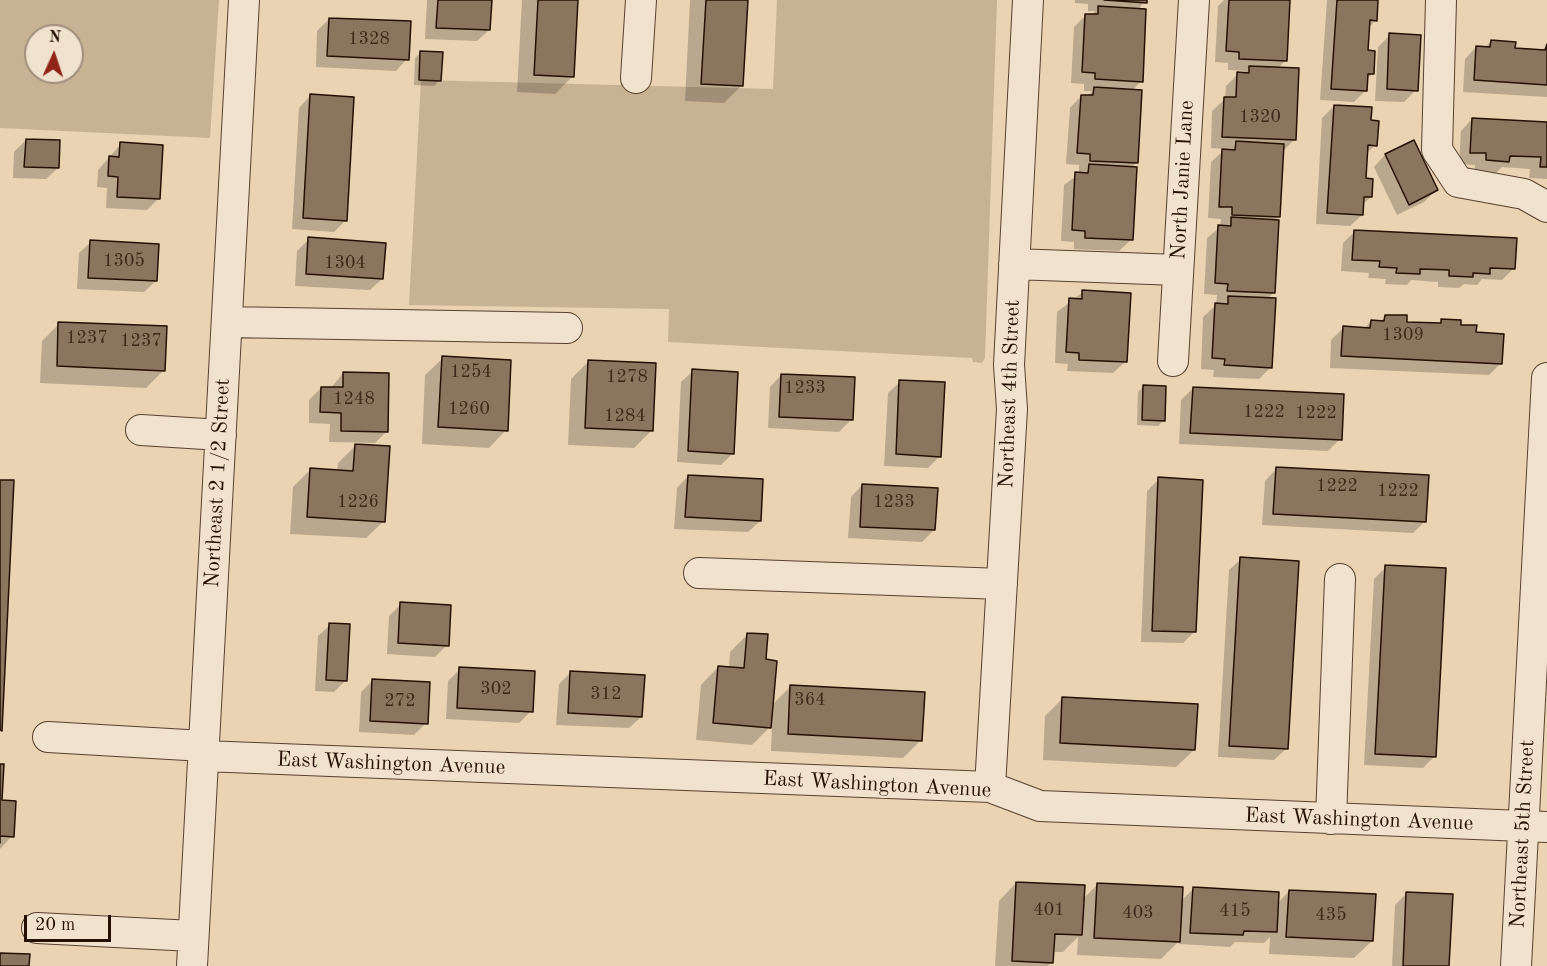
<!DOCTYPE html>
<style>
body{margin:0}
#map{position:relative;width:1547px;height:966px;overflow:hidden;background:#e9d3b2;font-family:"Old Standard TT",serif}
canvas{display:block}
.north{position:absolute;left:24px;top:24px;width:60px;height:60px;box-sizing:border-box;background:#f1e2cd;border:2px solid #a08e7c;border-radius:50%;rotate:3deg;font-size:16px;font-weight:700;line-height:24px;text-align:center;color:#261003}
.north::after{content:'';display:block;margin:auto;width:21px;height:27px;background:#8f2418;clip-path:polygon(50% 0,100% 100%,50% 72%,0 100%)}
.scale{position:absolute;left:24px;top:915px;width:87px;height:27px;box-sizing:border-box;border:3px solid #261003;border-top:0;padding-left:8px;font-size:18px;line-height:21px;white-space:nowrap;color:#261003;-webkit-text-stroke:4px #f1e2cd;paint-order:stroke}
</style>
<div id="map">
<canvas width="1547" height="966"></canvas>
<div class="north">N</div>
<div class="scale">20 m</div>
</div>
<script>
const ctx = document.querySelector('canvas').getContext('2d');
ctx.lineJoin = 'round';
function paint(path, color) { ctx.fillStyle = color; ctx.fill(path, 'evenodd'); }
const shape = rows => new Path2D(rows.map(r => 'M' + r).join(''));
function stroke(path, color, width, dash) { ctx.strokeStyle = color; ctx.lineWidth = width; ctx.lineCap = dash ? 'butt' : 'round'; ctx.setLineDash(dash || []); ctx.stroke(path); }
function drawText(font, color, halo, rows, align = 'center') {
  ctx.font = font + ' "Old Standard TT",serif'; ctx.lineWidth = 4.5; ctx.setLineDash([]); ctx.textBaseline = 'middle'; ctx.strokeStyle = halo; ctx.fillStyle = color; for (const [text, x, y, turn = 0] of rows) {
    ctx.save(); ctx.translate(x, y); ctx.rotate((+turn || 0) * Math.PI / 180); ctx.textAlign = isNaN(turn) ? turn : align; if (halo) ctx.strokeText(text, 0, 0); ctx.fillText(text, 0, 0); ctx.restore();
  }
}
paint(shape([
 [0,0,219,0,210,138,0,128],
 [36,36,72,36,72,72,36,72],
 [777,0,997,0,985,358,982,363,973,362,972,358,668,342,669,309,409,305,421,80,773,89]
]), '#c8b294');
paint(shape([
 [427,0,491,0,489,30,477,41,425,39],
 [522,0,577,0,573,76,555,94,517,92],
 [690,0,746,0,742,85,724,103,685,101],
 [1075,0,1145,0,1138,10,1141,81,1132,91,1137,162,1131,168,1131,240,1119,251,1074,249,1074,242,1061,241,1064,185,1079,174,1079,165,1066,164,1070,108,1081,96,1087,97,1092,91,1084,91,1084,84,1071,83,1074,27,1086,15,1091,15,1095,11,1088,11,1088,4,1075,3],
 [1224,0,1289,0,1285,61,1278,68,1295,139,1283,151,1278,217,1274,221,1274,293,1267,299,1271,367,1259,379,1213,377,1214,370,1201,369,1203,317,1216,305,1217,295,1204,294,1207,238,1220,227,1221,219,1208,218,1211,162,1225,149,1211,148,1212,111,1225,99,1226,86,1238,74,1246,71,1228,70,1228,63,1215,62,1218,6],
 [1327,0,1377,0,1376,20,1368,28,1366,51,1373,73,1366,80,1365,91,1354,102,1320,100],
 [329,19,407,59,396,71,316,67,317,31],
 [1390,35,1416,90,1404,102,1375,101,1378,47],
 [1491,41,1514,50,1540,52,1547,46,1547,97,1463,92,1465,59,1476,47,1485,48],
 [421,52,440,80,434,86,414,85,415,58],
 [310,96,346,220,334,232,292,229,299,108],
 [1334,106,1370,122,1375,145,1366,154,1365,180,1371,197,1362,205,1362,215,1350,226,1316,224,1322,118],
 [1472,119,1547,123,1547,179,1529,178,1530,169,1502,167,1496,173,1475,172,1475,165,1459,164,1461,131],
 [26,140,58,168,46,179,13,178,14,152],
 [1413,142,1436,190,1424,202,1397,215,1374,167,1385,155],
 [121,144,159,198,147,210,106,208,107,188,97,187,98,170],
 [1355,231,1514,268,1502,280,1482,279,1477,285,1464,284,1459,288,1438,287,1438,282,1411,280,1407,285,1385,284,1386,279,1368,278,1369,273,1341,271,1343,243],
 [309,239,382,279,370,290,295,286,297,251],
 [91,242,156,281,144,292,77,289,79,253],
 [1083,292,1125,362,1113,373,1067,371,1068,364,1055,363,1057,312],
 [1385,316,1405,323,1438,324,1442,321,1459,326,1475,334,1501,363,1489,375,1330,368,1331,340,1343,328,1364,329,1371,321,1380,322],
 [59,324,164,370,146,388,40,383,42,341],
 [443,358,506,430,489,448,422,444,425,375],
 [589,361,651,431,634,448,568,445,571,379],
 [693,371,733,453,721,465,677,462,681,382],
 [343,373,386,432,375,443,329,442,330,424,309,423,309,400,321,388,331,388],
 [781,375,851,420,839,432,768,428,770,387],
 [900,382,940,456,928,468,884,466,888,393],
 [1144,386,1164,420,1158,426,1137,425,1138,392],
 [1193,388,1340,439,1328,451,1179,444,1181,400],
 [357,444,384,521,366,538,290,534,293,487,310,470,337,471,338,463],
 [1276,469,1425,521,1413,533,1262,525,1265,481],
 [688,476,760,521,748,532,674,529,677,488],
 [1159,479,1194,632,1183,643,1141,642,1147,491],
 [862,485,934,530,922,542,848,538,851,497],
 [1241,559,1286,749,1274,760,1218,757,1229,570],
 [1386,567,1435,756,1423,768,1364,765,1374,579],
 [401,604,447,645,435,657,387,654,389,616],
 [330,625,346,680,334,692,315,691,318,636],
 [748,634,764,661,772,705,791,686,921,740,903,758,771,751,772,725,752,745,696,740,701,685,718,667,729,668,730,652],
 [460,669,531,711,519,723,446,719,448,681],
 [570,673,641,717,629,728,556,725,559,684],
 [373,680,426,723,414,735,359,732,361,692],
 [1063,698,1194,750,1176,767,1043,760,1045,716],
 [0,766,0,802,12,836,0,849],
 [1016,883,1082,900,1098,884,1180,902,1193,889,1277,904,1289,891,1372,941,1354,958,1269,954,1270,937,1264,943,1235,942,1230,947,1179,944,1180,940,1161,959,1077,955,1078,937,1063,952,1052,952,1052,962,1048,966,995,966,999,901],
 [1407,893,1447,966,1392,966,1395,905]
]), '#0003');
const building = shape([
 [438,0,492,0,490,30,436,28,438,0],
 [538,0,578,0,574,77,534,75,538,0],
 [706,0,748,0,743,86,701,84,706,0],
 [1104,0,1147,0,1147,3,1104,0],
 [1229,0,1290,0,1287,61,1239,59,1239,52,1226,51,1229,0],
 [1337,0,1378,0,1377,21,1370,20,1368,50,1375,51,1374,74,1368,74,1367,91,1331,89,1337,0],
 [1098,6,1146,9,1143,82,1095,79,1095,73,1082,72,1085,14,1098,14,1098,6],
 [329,18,411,21,409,60,327,56,329,18],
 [1389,33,1421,35,1418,91,1387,89,1389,33],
 [1491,40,1516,42,1515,48,1545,50,1547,44,1547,85,1474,80,1476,46,1490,47,1491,40],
 [420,51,443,52,441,81,419,80,420,51],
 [1249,66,1299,68,1296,140,1222,137,1224,97,1236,97,1237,72,1249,73,1249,66],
 [1094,87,1142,90,1138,163,1090,161,1090,154,1077,153,1081,95,1093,95,1094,87],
 [310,94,354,97,347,221,303,218,310,94],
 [1334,105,1372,107,1371,120,1379,121,1377,146,1368,145,1366,178,1373,179,1372,197,1364,197,1363,215,1327,213,1334,105],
 [1472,118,1547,122,1547,167,1540,167,1541,157,1510,156,1509,162,1486,160,1486,153,1470,153,1472,118],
 [26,139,60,140,59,168,24,167,26,139],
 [1414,140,1438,190,1409,205,1385,154,1414,140],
 [1236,141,1284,144,1280,217,1232,215,1232,207,1219,207,1222,149,1235,150,1236,141],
 [120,142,163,145,160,199,117,197,118,177,108,176,109,156,119,157,120,142],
 [1089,164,1137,167,1133,240,1085,238,1085,231,1072,230,1075,172,1088,173,1089,164],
 [1231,217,1279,220,1275,293,1227,291,1228,284,1215,283,1218,225,1231,226,1231,217],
 [1354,230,1517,238,1515,269,1490,268,1490,274,1473,273,1473,277,1449,276,1449,270,1420,269,1420,274,1396,273,1397,268,1379,267,1380,261,1352,260,1354,230],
 [308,237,386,243,383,279,306,274,308,237],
 [90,240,159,244,157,281,88,278,90,240],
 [1082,290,1131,293,1127,362,1079,360,1079,353,1066,352,1069,298,1082,299,1082,290],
 [1228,296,1276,298,1272,368,1224,365,1225,359,1212,358,1215,303,1228,304,1228,296],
 [1385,315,1407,315,1407,322,1441,323,1441,319,1461,320,1461,325,1477,325,1476,332,1504,334,1502,364,1341,356,1343,326,1370,328,1371,320,1384,321,1385,315],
 [58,322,167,326,165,371,57,366,58,322],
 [442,356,511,360,508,431,438,427,442,356],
 [588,360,656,363,653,431,585,428,588,360],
 [692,369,738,372,734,454,688,451,692,369],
 [343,372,389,373,388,432,341,431,341,413,320,412,321,387,343,387,343,372],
 [781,374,855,377,853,420,779,417,781,374],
 [899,380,945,382,941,457,896,454,899,380],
 [1143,385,1166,386,1165,421,1142,420,1143,385],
 [1193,387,1344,394,1342,440,1190,433,1193,387],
 [355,444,390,446,385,522,307,517,310,468,353,471,355,444],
 [1276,467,1429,475,1426,522,1273,514,1276,467],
 [688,475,763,479,761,521,685,517,688,475],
 [1158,477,1203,480,1196,632,1152,631,1158,477],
 [0,480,14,480,2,731,0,730,0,480],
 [862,484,938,488,935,530,860,527,862,484],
 [1240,557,1299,561,1288,749,1229,746,1240,557],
 [1385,565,1446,568,1436,757,1375,754,1385,565],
 [400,602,451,605,449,646,398,643,400,602],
 [329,623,350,624,347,681,326,680,329,623],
 [747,633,768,634,766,659,777,661,771,728,713,723,718,666,744,668,747,633],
 [459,667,535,671,533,712,457,708,459,667],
 [570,671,645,675,642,717,568,713,570,671],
 [372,679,430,682,428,724,370,721,372,679],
 [790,685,925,692,922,741,788,734,790,685],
 [1062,697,1198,704,1195,750,1060,743,1062,697],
 [0,764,4,764,2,800,16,801,14,837,0,836,0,843,0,764],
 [1016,882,1085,885,1082,935,1055,934,1053,963,1012,961,1016,882],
 [1097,883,1183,887,1180,942,1094,938,1097,883],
 [1193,887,1279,892,1277,932,1244,931,1243,935,1190,933,1193,887],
 [1289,890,1376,894,1373,941,1286,937,1289,890],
 [1406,892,1453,894,1449,966,1403,966,1406,892],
 [0,953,30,954,29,966,0,966,0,953]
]);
paint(building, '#8b755e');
stroke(building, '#261003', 1.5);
const minor = shape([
 [1441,0,1437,150,1458,182,1524,194,1547,207],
 [636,78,641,0],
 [1014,264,1178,270],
 [227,322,567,328],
 [1173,361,1194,0],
 [141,430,221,435],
 [699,573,1002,584],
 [48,737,204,746],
 [204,756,990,787,1040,806,1547,827],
 [990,787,1012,409,1009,365,1028,0],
 [1331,819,1340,579],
 [37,928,193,936],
 [192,966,244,0],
 [1516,966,1547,378]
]);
stroke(minor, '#57412f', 32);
stroke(minor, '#f1e2cd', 30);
drawText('18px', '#3f291a', null, [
 ["1328",369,39],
 ["1320",1260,117],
 ["1305",124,261],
 ["1304",345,263],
 ["1309",1403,335],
 ["1237",87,338],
 ["1237",141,341],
 ["1254",471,372],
 ["1278",627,377],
 ["1233",805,388],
 ["1248",354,399],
 ["1260",469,409],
 ["1222",1264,412],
 ["1222",1316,413],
 ["1284",625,416],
 ["1222",1337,486],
 ["1222",1398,491],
 ["1226",358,502],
 ["1233",894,502],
 ["302",496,689],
 ["312",606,694],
 ["364",810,700],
 ["272",400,701],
 ["401",1049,910],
 ["415",1235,911],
 ["403",1138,913],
 ["435",1331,915]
]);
drawText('21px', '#261003', '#f1e2cd', [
 ["North Janie Lane",1183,180,-87],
 ["Northeast 4th Street",1010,394,-88],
 ["Northeast 2 1/2 Street",218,483,-87],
 ["East Washington Avenue",391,764,2],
 ["East Washington Avenue",877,785,3],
 ["East Washington Avenue",1359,820,2],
 ["Northeast 5th Street",1523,834,-87]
]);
</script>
